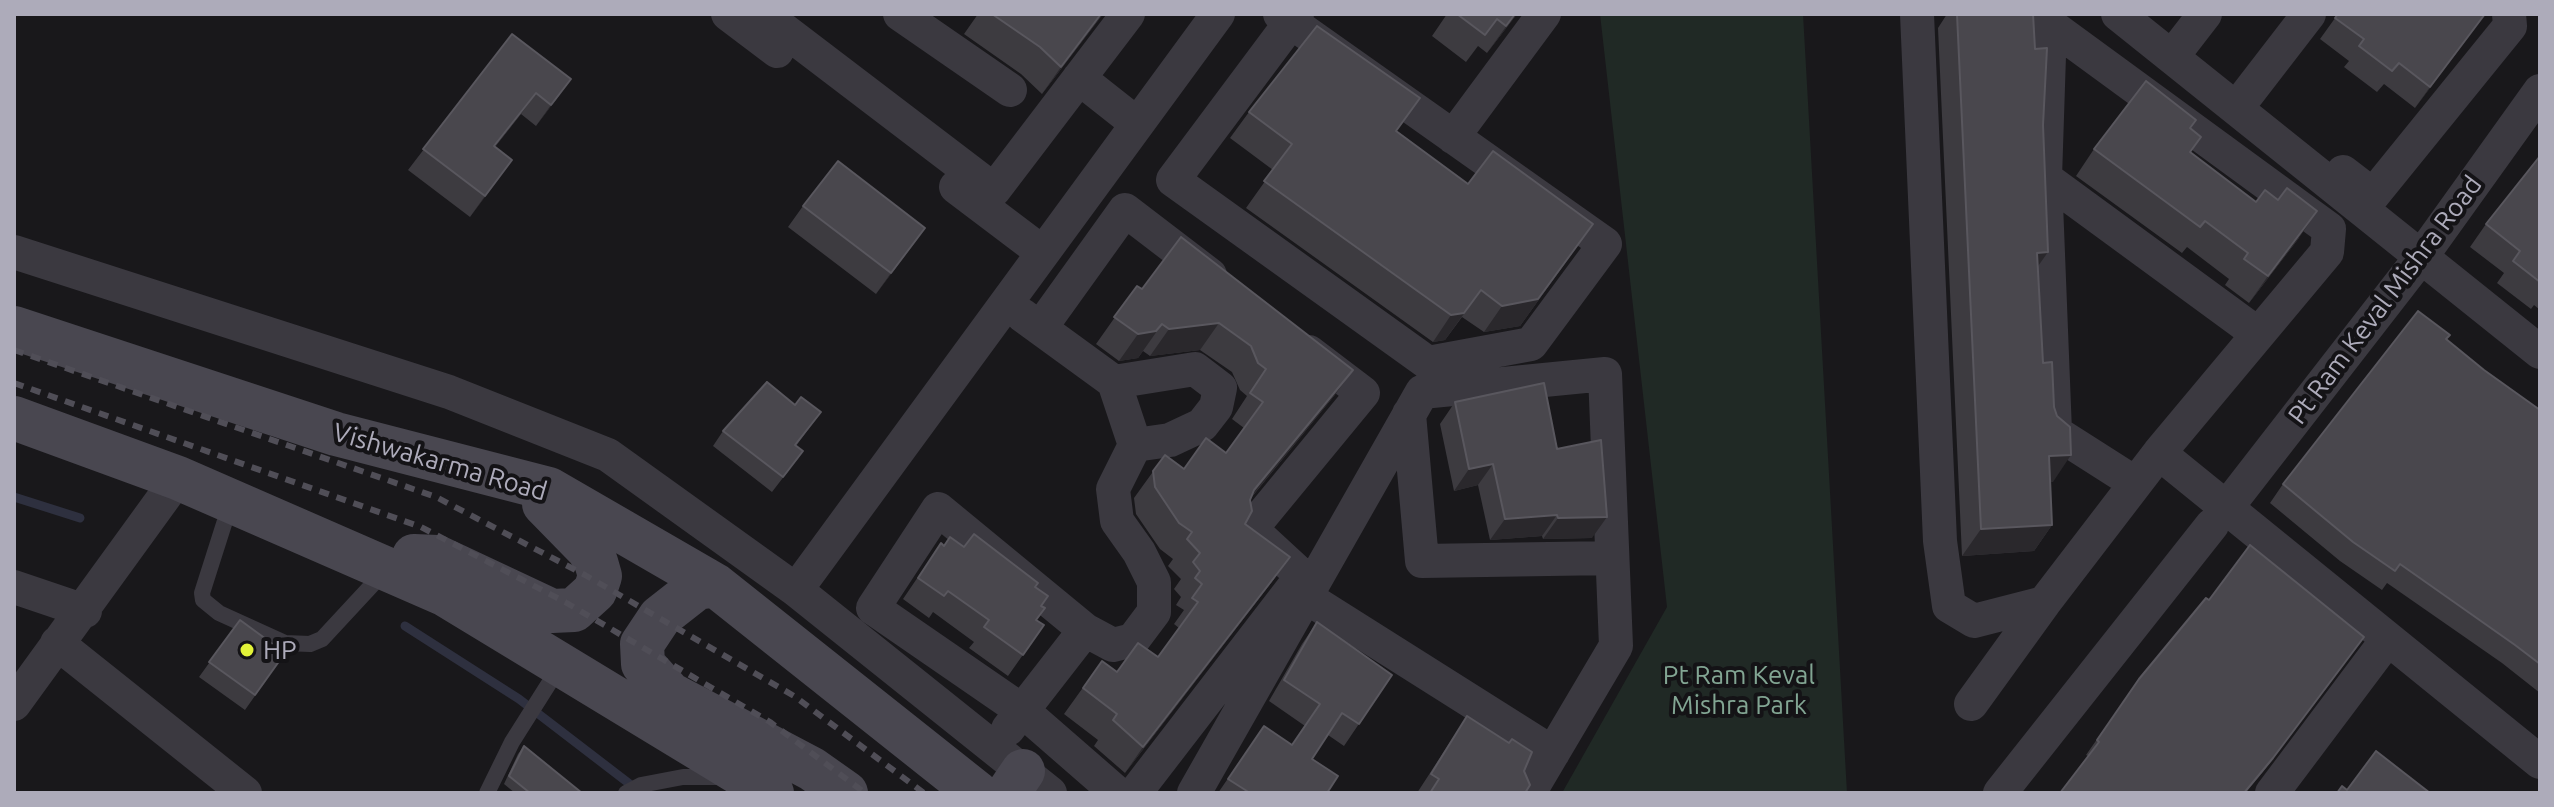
<!DOCTYPE html>
<style>
body{margin:0}
#map{position:relative;width:2554px;height:807px;overflow:hidden;background:#19181b;font-family:Ubuntu,sans-serif}
canvas{display:block}
.frame{position:absolute;inset:0;border:16px solid #adabba;pointer-events:none}
</style>
<div id="map">
<canvas width="2554" height="807"></canvas>
<div class="frame"></div>
</div>
<script>
const ctx = document.querySelector('canvas').getContext('2d');
ctx.lineJoin = 'round';
function paint(path, color) { ctx.fillStyle = color; ctx.fill(path, 'evenodd'); }
const shape = rows => new Path2D(rows.map(r => 'M' + r).join(''));
function stroke(path, color, width, dash) { ctx.strokeStyle = color; ctx.lineWidth = width; ctx.lineCap = dash ? 'butt' : 'round'; ctx.setLineDash(dash || []); ctx.stroke(path); }
function drawText(font, color, halo, rows, align = 'center') {
  ctx.font = font + ' Ubuntu,sans-serif'; ctx.lineWidth = 8; ctx.setLineDash([]); ctx.textBaseline = 'middle'; ctx.strokeStyle = halo; ctx.fillStyle = color; for (const [text, x, y, turn = 0] of rows) {
    ctx.save(); ctx.translate(x, y); ctx.rotate((+turn || 0) * Math.PI / 180); ctx.textAlign = isNaN(turn) ? turn : align; if (halo) ctx.strokeText(text, 0, 0); ctx.fillText(text, 0, 0); ctx.restore();
  }
}
paint(shape([
 [1600,14,1803,14,1847,793,1562,793,1667,607]
]), '#202925');
stroke(shape([
 [14,497,80,518],
 [405,626,519,699,635,788]
]), '#2e303f', 9);
stroke(shape([
 [231,502,202,593,203,600,219,613,285,643,310,644,322,639,386,570],
 [487,793,512,742,560,666],
 [626,793,641,785,683,777,725,777]
]), '#3b3940', 16);
stroke(shape([
 [728,14,777,51],
 [763,14,994,190,1128,14],
 [900,14,1010,90],
 [1280,14,1291,22,1605,244,1531,344,1428,363,1173,180,1291,22,1297,14],
 [1917,14,1940,541,1949,606,1974,621,2044,603,2159,453,2327,252,2329,229,2035,14],
 [2118,14,2540,352],
 [2050,25,2045,178,2055,432,2135,483],
 [2181,45,2205,14],
 [1079,78,1136,123],
 [2245,97,2309,14],
 [1453,137,1544,14],
 [2343,172,2373,195,2510,26,2509,14],
 [2045,178,2258,334],
 [956,187,1042,252],
 [14,252,449,392,608,455,796,590,1050,793],
 [1022,315,1114,382,1195,369,1220,388,1216,407,1202,425,1170,440,1135,445],
 [1041,327,1125,210,1210,275],
 [1409,414,1422,561,1612,558],
 [2159,453,2540,762],
 [2227,507,2421,257,2540,91],
 [14,587,85,611],
 [796,590,1218,14],
 [1306,597,1553,753],
 [1085,630,938,509,873,608,1024,712,1117,793],
 [57,643,245,793],
 [14,704,178,478],
 [1971,704,2044,603],
 [1008,729,1085,630,1113,645,1133,640,1154,612,1154,582,1139,552,1117,521,1113,489,1135,445,1114,382],
 [1135,793,1302,576,1251,529,1363,393,1309,352],
 [1194,793,1422,392,1605,374,1616,646,1529,793],
 [2000,793,2212,525],
 [2272,793,2387,640]
]), '#3b3940', 34);
stroke(shape([
 [14,328,336,434,549,489,715,585,977,793],
 [14,418,178,478,444,594,772,793],
 [414,556,437,557,552,611,574,610,595,591,600,576,596,562,588,549,544,504],
 [715,585,697,588,660,617,642,644,643,664,670,694,812,769,846,793],
 [1008,793,1023,771]
]), '#494750', 44);
stroke(shape([
 [14,350,436,497,585,575,794,696,924,793],
 [14,383,421,527,565,602,770,722,865,793]
]), '#504e57', 6, [10, 8]);
paint(shape([
 [978,14,1103,14,1042,94,1021,74,964,34],
 [1447,14,1517,14,1487,53,1478,46,1466,62,1432,36],
 [1947,14,2033,14,2035,49,2038,266,2043,363,2053,482,2050,482,2052,525,2034,551,1962,556,1938,28],
 [2338,14,2485,14,2415,108,2384,84,2377,92,2344,67,2349,61,2320,39],
 [512,34,571,79,536,126,521,114,495,147,512,160,470,217,408,170],
 [1249,112,1397,131,1468,184,1593,224,1520,326,1484,332,1462,317,1445,340,1433,342,1246,208,1273,170,1230,138],
 [2190,128,2201,137,2191,152,2299,238,2249,303,2225,285,2229,279,2187,247,2182,253,2076,176,2094,149],
 [2540,156,2540,310,2534,305,2531,309,2497,283,2504,273,2470,247,2486,224],
 [803,206,925,228,876,294,788,227],
 [1137,286,1142,289,1353,370,1334,396,1251,498,1245,524,1290,557,1271,583,1125,773,1094,746,1098,740,1064,714,1102,661,1117,672,1158,657,1179,628,1174,624,1184,610,1176,605,1181,597,1174,589,1181,579,1168,566,1173,559,1160,549,1136,514,1134,498,1165,455,1184,469,1226,453,1244,428,1232,419,1247,396,1240,390,1232,372,1200,350,1150,356,1143,351,1138,358,1119,361,1096,344],
 [2447,340,2484,370,2540,410,2540,693,2502,663,2387,583,2382,590,2340,561,2270,503,2283,484],
 [1455,402,1557,449,1592,538,1543,539,1542,536,1490,540,1478,485,1454,491,1440,424],
 [795,405,821,412,796,446,792,466,772,492,713,446,723,431],
 [941,543,944,546,964,547,1035,587,1041,606,1037,620,1044,625,1008,676,969,648,974,642,933,612,929,618,903,599],
 [2209,600,2364,637,2262,773,2245,793,2060,793,2088,756,2086,755,2139,679],
 [240,620,285,653,245,710,199,677],
 [1317,622,1392,675,1344,746,1328,735,1312,759,1327,793,1218,793,1264,726,1292,745,1305,726,1269,701,1302,644],
 [1467,716,1524,771,1525,793,1417,793],
 [524,746,582,793,515,793,504,784,518,754]
]), '#3d3b40');
paint(shape([
 [1101,14,1103,14,1042,94,1061,67],
 [1515,14,1517,14,1487,53],
 [2485,14,2473,31,2415,108,2430,87],
 [571,79,556,100,536,126,551,105],
 [536,93,521,114,479,167,494,146],
 [512,160,497,181,470,217,485,196],
 [2317,211,2299,238,2249,303,2268,276],
 [1593,224,1520,326,1484,332,1502,306],
 [925,228,910,249,876,294,891,273],
 [2048,252,2029,279,2037,253],
 [1481,290,1445,340,1433,342,1451,315],
 [1219,323,1200,350,1150,356,1169,329],
 [1162,324,1138,358,1119,361,1138,334],
 [1353,370,1334,396,1236,516,1254,490],
 [2071,455,2053,482,2030,483,2049,456],
 [1493,464,1478,485,1454,491,1469,469],
 [1557,515,1542,536,1490,540,1505,519],
 [1607,517,1592,538,1543,539,1558,518],
 [2052,525,2034,551,1962,556,1981,529],
 [1290,557,1271,583,1125,773,1143,747],
 [2364,637,2262,773,2245,793,2244,793]
]), '#2a282c');
const building = shape([
 [992,14,1101,14,1061,67,1040,47,992,14],
 [1457,14,1515,14,1506,26,1497,19,1485,35,1457,14],
 [1957,14,2033,14,2035,49,2047,48,2043,125,2048,252,2037,253,2043,363,2052,362,2054,407,2057,416,2070,427,2071,455,2049,456,2052,525,1981,529,1957,14],
 [2338,14,2485,14,2430,87,2399,63,2392,71,2359,46,2364,39,2335,18,2338,14],
 [1317,26,1420,98,1396,131,1468,184,1493,151,1593,224,1538,299,1502,306,1481,290,1464,313,1451,315,1264,181,1292,144,1249,112,1317,26],
 [512,34,571,79,551,105,536,93,494,146,512,160,485,196,423,149,512,34],
 [2146,81,2196,120,2190,128,2201,137,2190,152,2256,202,2265,190,2278,200,2287,188,2317,211,2268,276,2244,259,2248,253,2205,221,2200,227,2094,149,2146,81],
 [2540,156,2540,282,2513,261,2520,251,2486,224,2540,156],
 [838,161,925,228,891,273,803,206,838,161],
 [1181,237,1353,370,1254,490,1250,500,1252,511,1245,524,1290,557,1143,747,1113,720,1117,714,1083,688,1102,661,1117,672,1138,643,1158,657,1198,602,1192,598,1202,584,1195,578,1200,571,1193,562,1200,553,1187,539,1192,532,1179,523,1155,487,1153,471,1165,455,1184,469,1206,438,1226,453,1263,402,1250,393,1266,369,1258,363,1251,346,1219,323,1169,329,1162,324,1156,331,1138,334,1114,317,1137,286,1142,289,1181,237],
 [2418,311,2450,335,2446,339,2484,370,2540,410,2540,664,2515,645,2400,564,2395,571,2353,542,2283,484,2418,311],
 [767,382,795,405,801,397,821,412,795,445,803,451,783,477,723,431,767,382],
 [1544,383,1557,449,1601,440,1607,517,1558,518,1557,515,1505,519,1493,464,1469,469,1455,402,1544,383],
 [974,534,1038,583,1035,587,1048,596,1041,606,1045,608,1036,620,1044,625,1023,655,984,627,989,620,948,591,944,596,918,578,941,543,944,546,950,537,964,547,974,534],
 [2250,545,2364,637,2273,758,2244,793,2060,793,2099,742,2097,740,2139,679,2206,598,2209,600,2250,545],
 [240,620,285,653,255,695,209,662,240,620],
 [1317,622,1392,675,1359,724,1342,713,1312,759,1338,776,1327,793,1250,793,1228,779,1264,726,1292,745,1320,704,1284,680,1317,622],
 [1467,716,1509,743,1512,739,1532,752,1524,771,1530,785,1525,793,1430,793,1439,779,1431,774,1467,716],
 [524,746,582,793,530,793,509,776,524,746],
 [2376,751,2430,793,2337,793,2342,786,2347,790,2376,751]
]);
paint(building, '#49474d');
stroke(building, '#59575e', 2);
for (const [x, y, r, color] of [
 [247,650,8,"#e2f338"]
]) { const dot = new Path2D(); dot.arc(x, y, r, 0, 2 * Math.PI); ctx.fillStyle = color; ctx.fill(dot); stroke(dot, '#141316', 3); }
drawText('26px', '#adabba', '#141316', [
 ["Pt Ram Keval Mishra Road",2385,300,-53],
 ["Vishwakarma Road",440,462,16]
]);
drawText('26px', '#adabba', '#141316', [
 ["HP",263,650]
], 'left');
drawText('26px', '#82a593', '#141316', [
 ["Pt Ram Keval",1739,675],
 ["Mishra Park",1739,705]
]);
</script>
